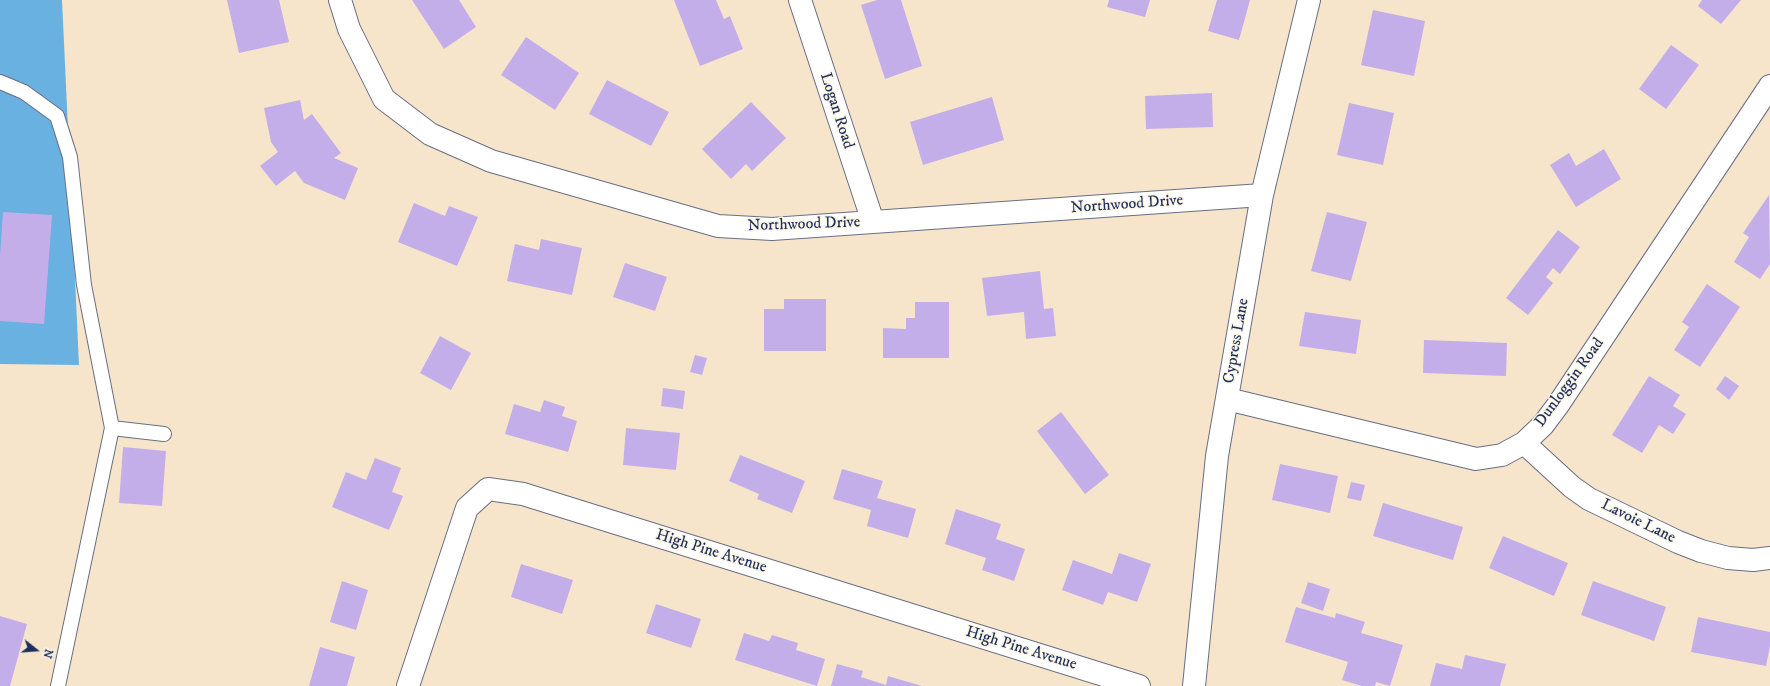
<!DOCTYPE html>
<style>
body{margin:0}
#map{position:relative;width:1770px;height:686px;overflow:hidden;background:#f6e5cb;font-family:"IM FELL DW Pica",serif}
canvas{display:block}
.north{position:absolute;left:16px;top:630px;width:40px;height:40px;-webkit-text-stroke:3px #fcf5e5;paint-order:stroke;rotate:107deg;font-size:11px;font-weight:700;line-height:16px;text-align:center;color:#1b2f5e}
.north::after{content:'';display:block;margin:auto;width:14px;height:18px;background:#1b2f5e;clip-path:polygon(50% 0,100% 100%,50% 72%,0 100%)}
</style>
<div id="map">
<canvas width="1770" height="686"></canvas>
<div class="north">N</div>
</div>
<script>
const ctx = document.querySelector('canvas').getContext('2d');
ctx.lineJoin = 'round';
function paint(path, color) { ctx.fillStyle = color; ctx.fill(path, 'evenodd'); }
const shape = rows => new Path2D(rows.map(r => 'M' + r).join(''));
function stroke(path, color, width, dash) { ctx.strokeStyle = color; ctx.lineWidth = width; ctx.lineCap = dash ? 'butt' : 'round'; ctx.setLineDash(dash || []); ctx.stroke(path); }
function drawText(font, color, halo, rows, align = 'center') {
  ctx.font = font + ' "IM FELL DW Pica",serif'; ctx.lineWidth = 3; ctx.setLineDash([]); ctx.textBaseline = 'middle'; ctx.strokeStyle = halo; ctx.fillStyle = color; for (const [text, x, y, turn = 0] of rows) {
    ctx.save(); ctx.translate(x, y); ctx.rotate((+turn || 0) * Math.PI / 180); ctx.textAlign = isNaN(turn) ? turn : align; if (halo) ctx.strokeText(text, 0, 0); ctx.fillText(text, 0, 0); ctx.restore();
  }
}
paint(shape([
 [0,0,62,0,79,365,0,364]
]), '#68b1e0');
paint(shape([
 [227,0,279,0,289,42,239,53],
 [412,0,459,0,476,27,444,49],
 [674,0,716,0,724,19,730,16,743,49,700,66],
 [877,0,901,0,922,66,885,79,861,5],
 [1109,0,1150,0,1145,17,1107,7],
 [1217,0,1250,0,1239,40,1208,31],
 [1702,0,1741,0,1721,24,1698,6],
 [1373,10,1425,21,1414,76,1361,65],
 [526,37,579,73,555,110,501,75],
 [1671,45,1699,65,1666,109,1639,89],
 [607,80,669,112,651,146,589,114],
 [1212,93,1213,127,1146,129,1145,96],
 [992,97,1004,140,923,165,910,122],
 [300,100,304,120,312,114,341,153,334,158,358,168,345,200,304,183,295,171,276,186,260,166,278,152,271,142,264,108],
 [751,102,786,138,752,171,746,164,731,179,702,149],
 [1349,103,1394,113,1383,165,1337,155],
 [1604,149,1621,179,1576,207,1550,165,1569,153,1576,166],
 [1769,195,1770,264,1760,279,1734,262,1749,237,1743,233],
 [414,203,445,216,449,206,478,217,457,266,398,242],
 [3,212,52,215,44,324,0,321,0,256],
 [1327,212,1367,222,1351,281,1311,271],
 [1558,230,1580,247,1560,274,1553,268,1546,277,1553,283,1528,315,1506,298],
 [541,239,582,248,572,295,507,281,515,244,539,250],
 [625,263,667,277,655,311,613,297],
 [1040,271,1044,309,1053,308,1056,336,1026,339,1024,312,987,316,982,278],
 [1707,284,1740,307,1700,367,1674,350,1689,327,1682,322],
 [784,299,826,299,826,351,764,351,764,309,784,309],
 [915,302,949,302,949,358,883,358,883,328,906,329,906,318,915,318],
 [1305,312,1361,320,1356,354,1299,346],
 [440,336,471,353,451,390,420,373],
 [1424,340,1507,343,1506,376,1423,373],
 [695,355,707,358,702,375,690,372],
 [1649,376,1680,395,1673,406,1686,414,1673,434,1659,425,1642,453,1612,435],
 [1725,376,1739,386,1729,400,1716,389],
 [663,388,685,391,683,409,661,406],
 [544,400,565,407,562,416,577,421,568,452,505,434,514,404,540,412],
 [1061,412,1109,475,1085,494,1037,431],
 [626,428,680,433,676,470,623,465],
 [123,447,166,451,162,506,119,503],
 [740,455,805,481,792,513,757,499,759,494,729,481],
 [375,458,401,468,392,492,403,496,389,530,332,507,346,472,366,480],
 [1280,464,1338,476,1330,513,1272,500],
 [842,469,883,481,877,498,916,509,908,538,867,526,871,510,833,499],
 [1351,482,1365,485,1361,501,1347,498],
 [1383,503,1463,527,1453,560,1373,536],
 [956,509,1001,524,996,539,1025,549,1014,581,982,570,986,558,945,544],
 [1503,536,1568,563,1554,596,1489,568],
 [1119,553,1151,564,1137,602,1108,592,1103,605,1062,590,1073,560,1112,574],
 [521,564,573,580,562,614,511,597],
 [342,581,368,590,356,630,330,622],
 [1593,581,1666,607,1654,641,1581,615],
 [1308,582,1330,589,1323,611,1301,603],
 [656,604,701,619,691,648,646,633],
 [1296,607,1335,618,1336,613,1365,622,1361,633,1403,645,1390,686,1376,682,1375,686,1362,686,1342,680,1348,662,1285,642],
 [0,616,27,624,10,686,0,686],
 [1698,617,1770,632,1770,646,1766,666,1691,652],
 [744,633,769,641,772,635,798,643,796,650,825,659,817,686,735,660],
 [320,647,355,657,347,686,309,686],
 [1465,655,1506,664,1500,686,1430,686,1436,663,1462,669],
 [837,664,863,671,861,677,886,685,888,676,922,686,831,686]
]), '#c4aeea');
const service = shape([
 [0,82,24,92,57,116,70,157,84,285,112,428,58,686],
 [112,428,164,434]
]);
const minor = shape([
 [340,0,349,29,384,99,430,134,491,161,718,226,772,229,1262,195],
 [800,0,873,222],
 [1227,399,1476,459,1502,455,1524,443,1543,425,1558,405,1770,86],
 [1524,443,1572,487,1589,499,1678,542,1701,551,1728,558,1753,560,1770,558],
 [408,686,467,508,488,489,523,494,1139,686],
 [1194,686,1217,456,1262,195,1309,0]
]);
stroke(service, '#686f84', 16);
stroke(minor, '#686f84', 24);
stroke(service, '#fff', 14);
stroke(minor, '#fff', 22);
drawText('16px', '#1b2f5e', '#fcf5e5', [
 ["Logan Road",836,111,72],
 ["Northwood Drive",1127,205,-4],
 ["Northwood Drive",804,225,-2],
 ["Cypress Lane",1237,341,-80],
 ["Dunloggin Road",1570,383,-54],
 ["Lavoie Lane",1638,522,26],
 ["High Pine Avenue",711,552,17],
 ["High Pine Avenue",1021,649,17]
]);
</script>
